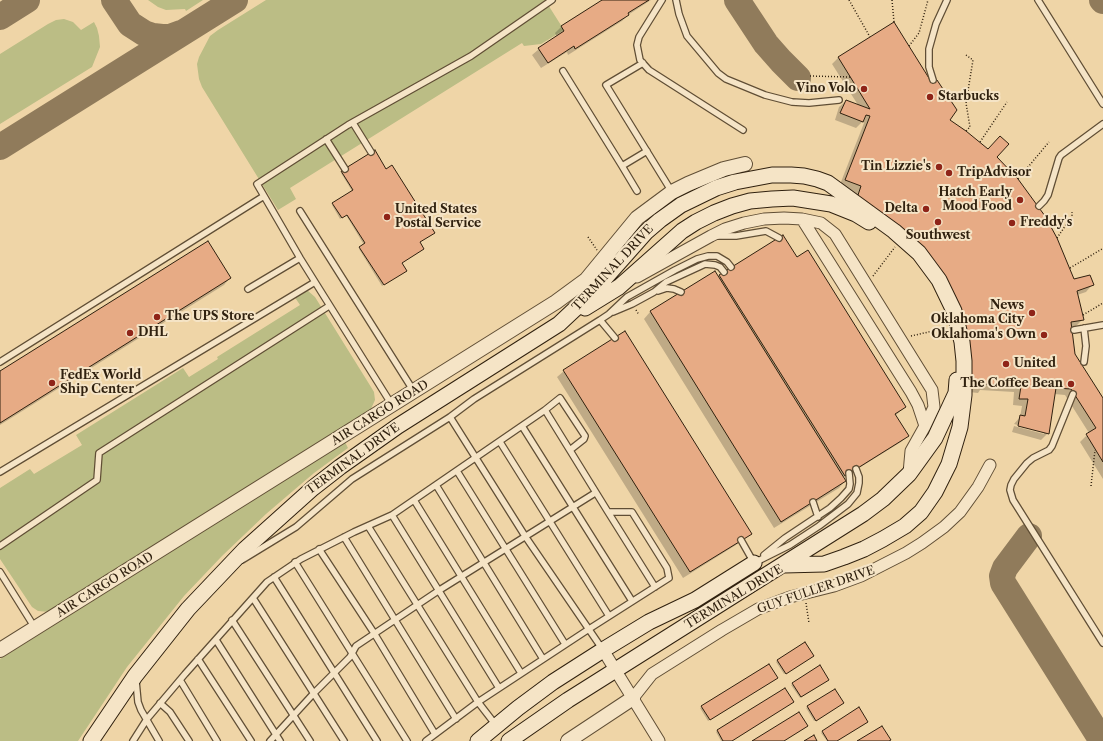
<!DOCTYPE html>
<style>
body{margin:0}
canvas{display:block;background:#efd5a7}
</style>
<canvas width="1103" height="741"></canvas>
<script>
const ctx = document.querySelector('canvas').getContext('2d');
ctx.lineJoin = 'round';
function paint(path, color) { ctx.fillStyle = color; ctx.fill(path, 'evenodd'); }
const shape = rows => new Path2D(rows.map(r => 'M' + r).join(''));
function stroke(path, color, width, dash) { ctx.strokeStyle = color; ctx.lineWidth = width; ctx.lineCap = dash ? 'butt' : 'round'; ctx.setLineDash(dash || []); ctx.stroke(path); }
function drawText(font, color, halo, rows, align = 'center') {
  ctx.font = font + ' "Libre Caslon Text",serif'; ctx.lineWidth = 4; ctx.setLineDash([]); ctx.textBaseline = 'middle'; ctx.strokeStyle = halo; ctx.fillStyle = color; for (const [text, x, y, turn = 0] of rows) {
    ctx.save(); ctx.translate(x, y); ctx.rotate((+turn || 0) * Math.PI / 180); ctx.textAlign = isNaN(turn) ? turn : align; if (halo) ctx.strokeText(text, 0, 0); ctx.fillText(text, 0, 0); ctx.restore();
  }
}
paint(shape([
 [148,0,203,0,186,11,185,9,166,10,158,7],
 [266,0,545,0,564,30,541,44,524,46,522,43,290,188,296,199,278,210,202,87,199,79,197,64,199,57,210,36,218,30],
 [64,19,73,22,81,30,94,22,97,28,99,36,100,47,92,67,0,124,0,54,48,24,56,20],
 [299,289,307,290,315,297,371,387,374,392,375,400,370,411,49,612,38,611,32,607,0,559,0,488,30,469,34,474,82,445,76,435,183,368,189,377,218,359,217,357,300,305,292,293,293,291],
 [345,442,348,448,314,473,266,514,222,556,184,596,127,667,78,741,0,741,0,659]
]), '#bbbd85');
paint(shape([
 [604,0,651,0,628,15,622,21,568,55,567,52,541,68,532,55,539,49,557,37,555,33,562,26],
 [839,57,949,120,996,157,1074,281,1092,285,1086,292,1077,295,1082,320,1076,326,1071,327,1074,354,1103,400,1103,479,1080,442,1089,433,1065,395,1054,394,1048,433,1041,440,1012,432,1014,426,1044,434,1044,432,1014,424,1020,417,1022,406,1013,405,1014,392,980,390,978,393,960,391,957,338,938,289,911,254,897,241,850,208,855,193,839,187,864,123,862,122,856,128,835,120,839,107,846,101,858,105,832,64],
 [342,172,419,242,401,263,405,272,382,286,359,249,364,245,346,215,340,219,332,205,352,191,341,173],
 [783,236,796,258,905,407,895,416,907,436,901,442,843,478,845,481,839,488,774,528,644,319,650,312,715,272,718,278],
 [230,278,224,285,0,425,0,373],
 [564,371,750,533,744,540,683,578,557,377],
 [811,657,784,674,776,662,778,660],
 [776,679,708,721,700,708,702,707],
 [826,681,800,698,791,685,793,684],
 [785,690,731,741,721,741,716,732,717,731],
 [835,690,841,704,814,721,806,708],
 [822,732,837,741,827,741,821,733]
]), '#0003');
stroke(shape([
 [114,0,130,24,144,33,153,36,162,37,170,37,181,33],
 [737,0,766,44,781,61,798,78],
 [1102,0,1103,1],
 [0,17,27,0],
 [0,147,235,0],
 [1029,536,1005,568,1002,576,1003,583,1102,741]
]), '#907b5b', 26);
const building = shape([
 [602,0,649,0,628,13,629,15,575,49,574,46,548,63,538,48,564,31,561,26,602,0],
 [894,22,932,83,937,80,957,110,950,120,966,131,988,149,1000,136,1009,144,997,157,1018,179,1045,216,1057,238,1074,279,1090,275,1094,285,1077,291,1084,320,1071,322,1075,354,1103,398,1103,462,1086,434,1096,428,1071,389,1056,388,1049,434,1018,426,1020,415,1025,416,1028,399,1019,399,1021,386,985,384,985,386,967,385,957,310,886,222,888,217,856,201,861,186,845,180,870,116,866,115,863,122,840,113,846,100,870,109,838,57,894,22],
 [375,150,386,169,392,165,435,233,420,242,424,249,402,263,407,271,384,285,359,247,365,243,347,215,342,218,332,203,353,190,341,171,375,150],
 [783,235,797,257,808,250,906,407,895,414,909,436,845,476,719,275,783,235],
 [208,241,231,278,0,423,0,371,208,241],
 [715,271,846,481,781,522,650,311,715,271],
 [625,331,752,534,690,572,563,370,625,331],
 [805,642,814,656,786,674,777,660,805,642],
 [769,664,778,678,710,720,701,706,769,664],
 [820,665,829,680,801,697,792,683,820,665],
 [785,688,794,702,732,741,723,741,717,730,785,688],
 [835,689,844,703,816,721,807,706,835,689],
 [859,707,868,722,837,741,828,741,822,731,859,707],
 [799,712,808,726,784,741,752,741,799,712],
 [882,726,891,740,889,741,857,741,882,726],
 [814,735,817,741,804,741,814,735]
]);
paint(building, '#e7ab85');
stroke(building, '#30210f', 1);
const service = shape([
 [662,0,639,37,637,45,640,60,649,70,743,130],
 [676,0,679,14,687,36,718,73,726,79,765,95,792,102,809,103,839,100],
 [1038,0,1103,104],
 [643,63,606,85,672,192],
 [563,71,622,166,647,151],
 [933,80,929,67,929,49,936,24,947,0],
 [353,123,371,152],
 [326,139,345,169],
 [622,166,637,191],
 [264,196,257,184,348,125,471,56,552,0],
 [1039,206,1044,201,1048,195,1059,158,1061,155,1103,124],
 [300,211,413,390],
 [717,236,736,236,766,231,779,238],
 [315,282,392,405],
 [248,289,300,258],
 [658,291,667,288,674,289,681,292],
 [613,312,632,304,654,292,666,282,705,264,715,265,720,267,724,272],
 [600,320,615,338],
 [1074,330,1103,325],
 [0,362,264,196,300,258,315,282,0,472],
 [1084,362,1086,346,1084,328],
 [1073,394,1052,446,1049,450,1033,458,1027,463,1014,479,1011,485,1010,490,1013,500,1103,643],
 [545,410,560,398,585,436,584,439,570,450],
 [450,417,525,536,603,650],
 [522,426,632,601],
 [500,442,609,616],
 [457,471,565,644],
 [436,485,543,659],
 [414,500,521,673],
 [813,502,818,517],
 [608,512,655,587],
 [392,515,499,688],
 [344,537,456,719],
 [741,540,754,563],
 [0,546,97,480,99,453,329,306],
 [319,549,374,633,435,734],
 [764,555,785,538,830,508,841,498,849,489,850,484,849,473],
 [242,560,296,527,352,479,450,417,474,399,600,320,609,314,627,297,675,270,697,259,708,256,717,256,727,262,731,267],
 [295,562,407,741],
 [754,563,790,545,819,526,848,504,857,493,859,483,859,477,856,469],
 [0,572,35,628],
 [274,577,377,741],
 [253,598,344,741],
 [232,620,310,741],
 [216,640,280,741],
 [198,659,251,741],
 [180,680,217,741],
 [136,681,138,702,141,710,159,741],
 [160,703,170,712,189,741],
 [133,741,147,719,185,674,267,582,301,559,354,532,392,515,545,410,608,512,632,512,667,568,669,578,589,629,478,702,368,526],
 [270,741,314,693,350,657,356,646,438,591,595,493],
 [426,741,478,702,495,724]
]);
const minor = shape([
 [802,219,911,392,918,405,925,426],
 [637,277,711,236,725,229,744,223,764,219,784,218,802,219,821,223,835,234,932,390,934,407,925,426,911,451,909,473],
 [603,650,659,741],
 [633,698,652,674,722,630,758,609,790,597,834,586,861,576,906,553,922,543,944,527,960,512,978,487,990,465]
]);
const tertiary = shape([
 [0,650,556,302,586,280,637,218,672,192,688,184,724,169,745,164],
 [568,741,633,698]
]);
const secondary = shape([
 [585,308,619,287,682,231,696,222,714,213,732,206,750,201,772,199,793,198,831,204,856,214,869,222],
 [91,741,135,676,188,609,245,549,313,488,340,467,398,426,559,324,591,294,646,232,660,220,681,205,716,188,735,182,772,175,791,175,804,176,817,179,828,183,894,231,919,253,939,280,954,311,962,342,964,361,964,395,960,427,949,464,935,492,921,512,905,526,883,539,864,549,844,557,824,564,784,565],
 [478,741,518,708,553,682,603,650,649,622,695,600,754,563],
 [509,741,568,700,863,514,883,499,909,474,935,438,956,393,957,380]
]);
stroke(service, '#604e35', 8);
stroke(minor, '#604e35', 13);
stroke(tertiary, '#604e35', 16);
stroke(secondary, '#30210f', 17);
stroke(shape([
 [849,0,870,37],
 [892,0,894,22],
 [909,46,919,33,928,0],
 [966,55,973,60,966,103,970,127,966,131],
 [810,76,850,77],
 [980,142,1007,102],
 [1018,179,1049,142],
 [588,237,597,250],
 [1057,238,1072,216,1072,212],
 [1070,268,1102,249],
 [873,276,895,247],
 [636,310,639,315],
 [1083,315,1103,303],
 [911,336,946,328],
 [1091,486,1095,450],
 [806,603,809,623]
]), '#30210f', 1.5, [1, 2]);
stroke(service, '#f5e4c6', 5.5);
stroke(minor, '#f5e4c6', 11);
stroke(tertiary, '#f5e4c6', 14);
stroke(secondary, '#f5e4c6', 15);
for (const [x, y, r, color] of [
 [864,89,4,"#8f2418"],
 [930,97,4,"#8f2418"],
 [939,167,4,"#8f2418"],
 [949,173,4,"#8f2418"],
 [1020,200,4,"#8f2418"],
 [926,209,4,"#8f2418"],
 [387,217,4,"#8f2418"],
 [938,222,4,"#8f2418"],
 [1012,223,4,"#8f2418"],
 [1032,313,4,"#8f2418"],
 [157,317,4,"#8f2418"],
 [130,333,4,"#8f2418"],
 [1044,335,4,"#8f2418"],
 [1006,364,4,"#8f2418"],
 [52,383,4,"#8f2418"],
 [1071,384,4,"#8f2418"]
]) { const dot = new Path2D(); dot.arc(x, y, r, 0, 2 * Math.PI); ctx.fillStyle = color; ctx.fill(dot); stroke(dot, '#f5e4c6', 1.5); }
drawText('bold 12px', '#30210f', '#f5e4c6', [
 ["Vino Volo",856,89,"right"],
 ["Starbucks",938,97],
 ["Tin Lizzie's",931,167,"right"],
 ["TripAdvisor",957,173],
 ["Hatch Early",1012,193,"right"],
 ["Mood Food",1012,207,"right"],
 ["Delta",918,209,"right"],
 ["United States",395,210],
 ["Postal Service",395,224],
 ["Freddy's",1020,223],
 ["Southwest",938,236,"center"],
 ["News",1024,306,"right"],
 ["Oklahoma City",1024,320,"right"],
 ["The UPS Store",165,317],
 ["DHL",138,333],
 ["Oklahoma's Own",1036,335,"right"],
 ["United",1014,364],
 ["FedEx World",60,376],
 ["Ship Center",60,390],
 ["The Coffee Bean",1063,384,"right"]
], 'left');
drawText('12px', '#30210f', '#f5e4c6', [
 ["TERMINAL DRIVE",613,268,-47],
 ["AIR CARGO ROAD",380,413,-32],
 ["TERMINAL DRIVE",353,459,-36],
 ["AIR CARGO ROAD",105,585,-32],
 ["GUY FULLER DRIVE",816,590,-19],
 ["TERMINAL DRIVE",734,597,-31]
]);
</script>
